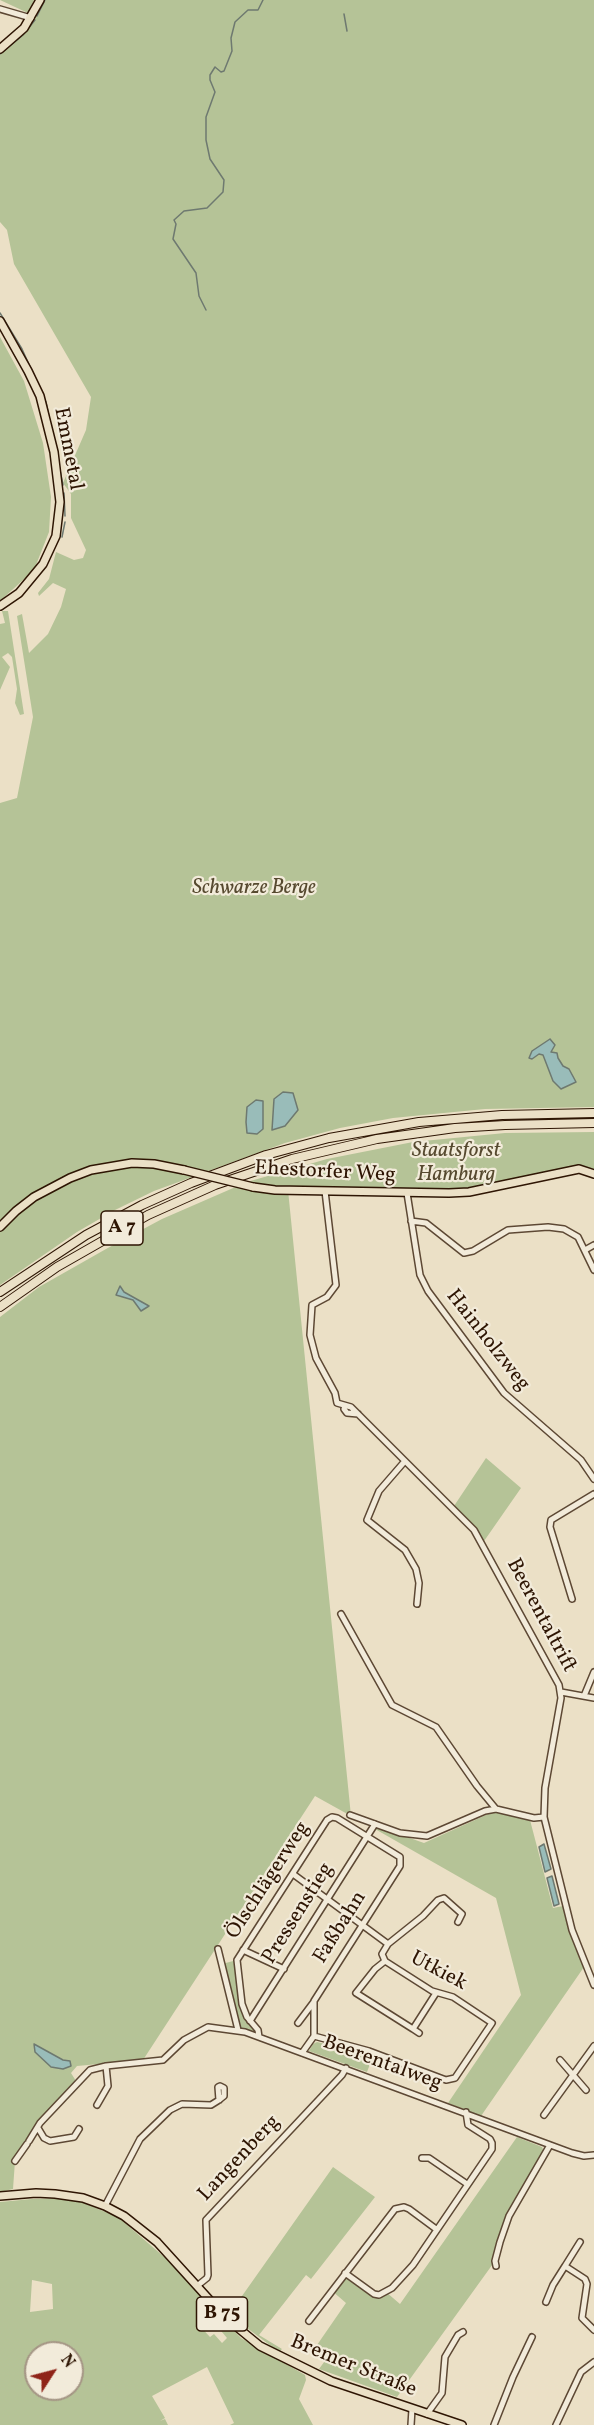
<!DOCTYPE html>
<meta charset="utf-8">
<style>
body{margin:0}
#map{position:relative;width:594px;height:2425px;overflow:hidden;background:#ebe0c6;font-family:Vollkorn,serif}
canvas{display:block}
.north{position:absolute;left:24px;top:2341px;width:60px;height:60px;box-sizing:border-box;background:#f2ebda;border:2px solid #a49584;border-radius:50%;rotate:54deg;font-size:16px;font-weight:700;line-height:24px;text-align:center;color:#2e1503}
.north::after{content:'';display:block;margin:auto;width:21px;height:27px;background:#8f2418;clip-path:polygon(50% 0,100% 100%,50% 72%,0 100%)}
</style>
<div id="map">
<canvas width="594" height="2425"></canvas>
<div class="north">N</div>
</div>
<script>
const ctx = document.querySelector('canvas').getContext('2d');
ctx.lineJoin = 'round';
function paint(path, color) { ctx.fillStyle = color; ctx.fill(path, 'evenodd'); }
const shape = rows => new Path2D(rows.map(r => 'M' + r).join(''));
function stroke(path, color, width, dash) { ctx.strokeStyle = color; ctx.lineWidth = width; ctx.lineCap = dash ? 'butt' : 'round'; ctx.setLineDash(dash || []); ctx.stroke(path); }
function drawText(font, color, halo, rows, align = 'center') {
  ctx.font = font + ' Vollkorn,serif'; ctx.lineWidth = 4.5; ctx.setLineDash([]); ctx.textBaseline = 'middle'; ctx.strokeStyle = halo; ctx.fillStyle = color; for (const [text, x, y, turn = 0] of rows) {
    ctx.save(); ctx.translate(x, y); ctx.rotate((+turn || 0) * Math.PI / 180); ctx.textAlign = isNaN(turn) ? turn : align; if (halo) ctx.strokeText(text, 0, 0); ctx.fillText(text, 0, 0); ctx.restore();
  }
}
paint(shape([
 [0,0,34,0,28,13],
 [42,0,594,0,594,1107,485,1109,393,1118,340,1128,285,1143,154,1191,115,1210,77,1232,0,1285,0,803,17,798,33,717,17,616,22,614,29,653,48,634,61,607,66,589,53,583,39,596,38,593,49,579,56,552,74,560,83,558,86,550,71,518,71,494,63,483,86,430,91,397,14,264,7,230,0,222,0,52,26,30],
 [0,337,24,381,43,443,51,497,49,532,34,570,0,601],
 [2,611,8,611,24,714,20,715,15,703,17,689,12,657,8,653,2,657,10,667,0,690,0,624,5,623],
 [594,1132,594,1172,581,1166,460,1191,288,1190,351,1816,315,1796,143,2060,77,2066,71,2073,76,2081,15,2161,13,2189,0,2192,0,1317,39,1287,106,1249,162,1219,247,1182,327,1159,413,1142,505,1133],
 [34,2045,63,2060,70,2061,41,2058,36,2052],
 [486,1458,521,1488,482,1544,477,1534,452,1509],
 [495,1811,530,1820,553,1908,563,1906,568,1928,584,1967,481,2116,448,2103,521,1995,496,1898,375,1829,381,1828,424,1843],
 [237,1960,245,2012,258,2030,255,2033,238,2030,222,1964],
 [317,2042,373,2056,367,2072,309,2051,313,2044],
 [517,2137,542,2147,545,2154,509,2216,495,2261,397,2397,319,2369,330,2354,317,2345,346,2303,331,2290,345,2273,374,2294,386,2292,400,2304],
 [333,2167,375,2197,311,2279,306,2275,259,2335,282,2349,279,2352,243,2325,230,2313],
 [71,2198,118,2217,178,2269,201,2296,196,2309,200,2318,196,2322,210,2337,214,2334,222,2343,227,2338,206,2313,212,2308,241,2338,305,2375,306,2380,299,2399,313,2425,230,2425,234,2423,207,2367,152,2396,165,2418,160,2421,165,2419,168,2425,0,2425,0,2202,32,2199],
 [32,2280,52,2284,53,2309,30,2312],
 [36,2353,72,2353,72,2389,36,2389]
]), '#b5c397');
const water = shape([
 [550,1039,555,1045,551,1052,557,1053,558,1058,563,1066,569,1069,576,1082,561,1089,553,1081,543,1055,539,1054,532,1059,529,1058,532,1051,550,1039],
 [283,1092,293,1093,298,1110,285,1126,272,1130,274,1099,283,1092],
 [256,1100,263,1101,263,1129,257,1134,247,1133,246,1122,247,1107,256,1100],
 [120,1286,124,1292,149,1306,141,1311,133,1300,116,1295,120,1286],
 [544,1844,551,1869,545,1872,539,1847,544,1844],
 [552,1876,559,1904,554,1906,547,1878,552,1876],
 [34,2044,63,2060,70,2061,71,2066,63,2069,51,2067,35,2052,34,2044]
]);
paint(water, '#99bcb9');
stroke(water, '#6e7970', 1.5);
stroke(shape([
 [344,14,347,31],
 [37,16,45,0],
 [0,54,23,35,35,20],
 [206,310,199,296,196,273,173,239,176,224,174,220,184,211,207,208,223,192,224,180,210,159,206,140,206,117,215,92,210,80,210,75,215,67,221,72,224,71,232,51,231,38,235,22,248,10,258,10,263,0],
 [0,313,22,349,46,402,63,485],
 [64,493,65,516],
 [62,537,65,522]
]), '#6e7970', 1.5);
const minor = shape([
 [0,9,31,18],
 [325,1191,336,1285,327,1297,312,1305,310,1335,316,1358,335,1393,337,1403,351,1407,474,1530,559,1685,561,1698,545,1788,544,1817,572,1930,594,1985],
 [407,1193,420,1275,428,1291,504,1393,581,1460,594,1479],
 [411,1221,426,1223,464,1253,473,1251,508,1230,548,1227,564,1229,578,1237,594,1270],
 [585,1250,594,1245],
 [345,1406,344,1409,347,1413,358,1414],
 [405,1461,379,1491,367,1520,405,1550,416,1569,419,1583,417,1604],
 [572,1599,550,1527,551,1520,594,1494],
 [341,1614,392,1705,436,1727,477,1786,496,1809,534,1818,544,1817],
 [561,1692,594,1698],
 [584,1696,594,1672],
 [350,1815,400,1833,427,1836,485,1811,496,1809],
 [293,1874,388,1944],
 [218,1949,238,2030],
 [243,1950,284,1969],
 [385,1961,375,1969,356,1993,413,2029],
 [250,2021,375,1824],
 [298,2023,313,2003],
 [419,2033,413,2029,436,1993],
 [314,2036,369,2051,446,2080,455,2078,492,2023,453,1997,432,1991,385,1961,382,1954,388,1944,423,1916,438,1900,444,1898,462,1914,458,1922],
 [259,2037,258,2030,247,2017,242,2004,237,1960,327,1820,332,1817,337,1818,400,1857,400,1866,314,2001,314,2036,302,2053],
 [560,2060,586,2090],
 [97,2105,108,2086,106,2066],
 [544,2115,594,2046],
 [38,2128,44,2138,50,2141,74,2137,79,2129],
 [29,2141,40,2123,90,2070,106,2066,163,2060,184,2040,208,2027,245,2032,572,2153,584,2156,594,2155],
 [422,2158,429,2158,467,2184],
 [15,2161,27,2144],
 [105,2206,140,2139,170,2110,182,2104,211,2105,219,2100,224,2096,224,2088,220,2086,218,2087,219,2100],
 [496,2266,495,2261,500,2242,509,2216,550,2145],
 [565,2266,580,2242],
 [345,2273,374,2294,379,2295,392,2288,413,2265,492,2149,492,2143,490,2139,468,2125,466,2112],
 [197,2286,207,2278,208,2275,206,2220,342,2075,346,2068],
 [546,2302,553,2285,565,2266,585,2279,587,2284,582,2318,594,2330],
 [309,2321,395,2209,404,2207,409,2209,436,2229],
 [427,2414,442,2393,445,2357,458,2335,463,2332],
 [411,2425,412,2409],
 [494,2425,513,2377,532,2337],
 [556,2425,581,2372,594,2362]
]);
const major = shape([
 [0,49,24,28,40,0],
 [0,321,28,371,40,396,54,452,60,502,56,536,43,564,19,593,0,606],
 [253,1187,275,1190,449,1193,469,1192,579,1169,594,1174],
 [0,1227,16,1211,34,1197,70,1178,91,1170,132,1163,154,1164,184,1170],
 [0,2196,36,2193,55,2194,83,2198,105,2206,124,2216,157,2242,226,2318,260,2346,331,2381,462,2425]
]);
const highway = shape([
 [0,1292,86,1235,142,1205,191,1183,266,1155,329,1138,419,1122,502,1115,594,1113],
 [0,1307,57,1267,148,1215,215,1185,292,1159,377,1139,455,1128,505,1125,594,1123]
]);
stroke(minor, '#5d4834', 8);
stroke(major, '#2e1503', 10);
stroke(highway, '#2e1503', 10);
stroke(minor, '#f2ebda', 5);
stroke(major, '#ebe0c6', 7);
stroke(highway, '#ebe0c6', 8);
const majorBridge = shape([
 [184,1170,253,1187]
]);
stroke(majorBridge, '#2e1503', 10, []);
stroke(majorBridge, '#ebe0c6', 7);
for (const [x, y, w] of [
 [122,1228,42],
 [222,2314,51]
]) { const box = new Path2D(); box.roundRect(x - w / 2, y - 17, w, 34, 4.5); ctx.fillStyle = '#f2ebda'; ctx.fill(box); stroke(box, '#2e1503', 1.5); }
drawText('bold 20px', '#2e1503', null, [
 ["A 7",122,1228],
 ["B 75",222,2314]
]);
drawText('21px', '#2e1503', '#f2ebda', [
 ["Emmetal",67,449,79],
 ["Ehestorfer Weg",325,1173,3],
 ["Hainholzweg",487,1341,52],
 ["Beerentaltrift",540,1616,62],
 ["Ölschlägerweg",269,1881,-57],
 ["Pressenstieg",299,1914,-58],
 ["Faßbahn",341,1928,-58],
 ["Utkiek",438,1972,28],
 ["Beerentalweg",382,2064,20],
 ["Langenberg",240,2159,-47],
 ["Bremer Straße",353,2367,22]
]);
drawText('italic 21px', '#56492f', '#f2ebda', [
 ["Schwarze Berge",254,889],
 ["Staatsforst",456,1152],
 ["Hamburg",456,1176]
]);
</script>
